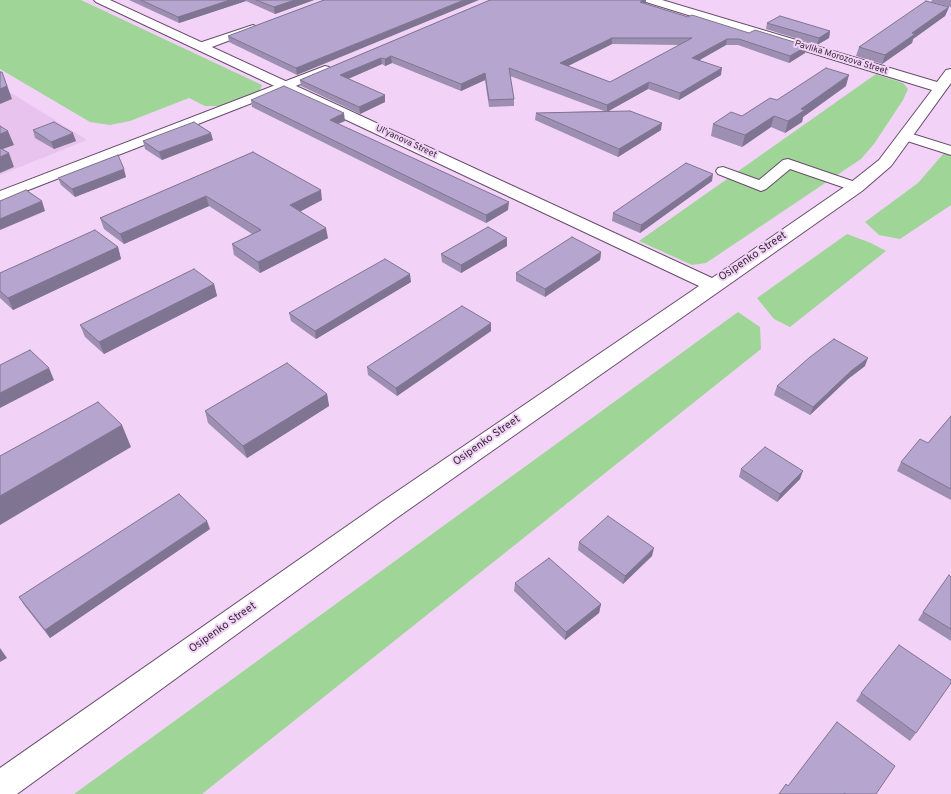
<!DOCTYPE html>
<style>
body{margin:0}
canvas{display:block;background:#f2d2f7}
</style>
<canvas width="951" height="794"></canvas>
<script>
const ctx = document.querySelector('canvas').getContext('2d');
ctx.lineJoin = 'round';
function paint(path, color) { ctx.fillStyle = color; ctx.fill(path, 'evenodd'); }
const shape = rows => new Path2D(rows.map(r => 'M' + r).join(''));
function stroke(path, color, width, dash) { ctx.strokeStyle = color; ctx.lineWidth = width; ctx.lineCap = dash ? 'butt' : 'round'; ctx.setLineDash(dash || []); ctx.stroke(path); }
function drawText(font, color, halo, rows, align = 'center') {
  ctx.font = font + ' Overpass,sans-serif'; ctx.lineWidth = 4; ctx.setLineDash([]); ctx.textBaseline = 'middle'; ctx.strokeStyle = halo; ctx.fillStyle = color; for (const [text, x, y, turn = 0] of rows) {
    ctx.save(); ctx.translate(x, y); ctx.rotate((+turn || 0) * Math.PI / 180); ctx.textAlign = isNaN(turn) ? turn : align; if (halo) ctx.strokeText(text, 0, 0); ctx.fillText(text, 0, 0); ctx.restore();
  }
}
paint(shape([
 [0,86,87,140,0,175]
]), '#e7c3ed');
paint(shape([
 [0,0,81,0,262,85,259,92,222,106,205,106,189,98,130,121,110,125,90,122,0,69],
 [876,74,903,83,908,89,903,100,874,144,861,159,706,263,692,265,639,241],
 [944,153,951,155,951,205,900,239,879,235,865,222,918,183],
 [847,234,871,243,886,251,790,327,774,319,757,298],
 [738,312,760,327,761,349,202,794,74,794]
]), '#9fd698');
const street = shape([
 [253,25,259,28,257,30,204,50,200,51,194,47,196,44,253,25],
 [325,66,329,67,331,70,329,73,0,201,0,191,325,66],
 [906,132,951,146,951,155,901,139,899,136,901,133,906,132],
 [788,159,861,184,864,187,861,190,851,190,790,169,766,189,761,191,718,174,716,171,718,168,723,167,759,180,783,160,788,159]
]);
const secondary = shape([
 [94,0,110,0,712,278,850,183,879,160,932,90,646,2,644,0,662,0,937,82,946,70,951,69,951,83,891,166,862,191,398,517,17,794,0,794,0,768,380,503,699,286,96,2,94,0]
]);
stroke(street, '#674c6b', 2);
stroke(secondary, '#674c6b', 2);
paint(street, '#fff');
paint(secondary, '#fff');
paint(shape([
 [129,0,314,0,275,14,246,1,179,23],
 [324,0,297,75,229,42,228,36],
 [490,0,646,4,645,4,805,53,789,63,738,45,726,45,699,60,721,75,679,100,648,89,608,111,661,130,618,157,535,120,536,113,604,111,510,76,514,99,514,106,489,107,485,80,461,91,392,63,385,66,382,64,348,79,385,95,385,102,360,114,301,86,300,80],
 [612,44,680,45,610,82,568,66],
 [932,0,951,0,951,7,931,2],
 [949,7,945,16,913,39,912,43,882,64,856,56,859,47],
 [767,23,830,31,829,38,817,45,766,29],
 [846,86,803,117,802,122,785,133,771,127,742,147,711,136,713,124,742,116,777,100],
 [251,100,345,121,338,124,508,210,486,223,252,107],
 [33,130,76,141,54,149,35,138],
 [213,140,162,160,145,149,143,141],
 [253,152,322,200,300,211,328,238,260,273,234,255,232,244,252,234,209,206,124,244,104,229,100,218],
 [126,177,75,197,61,185,58,178],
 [712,181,640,233,612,221,613,213],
 [507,238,507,246,461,273,442,262,441,254],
 [118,247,121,259,13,310,0,298,0,273],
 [601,252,600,260,545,297,516,281,516,273],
 [411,282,316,339,291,321,289,313],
 [214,284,217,296,104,354,85,337,80,325],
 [491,331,397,396,368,375,367,367],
 [865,366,848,379,810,415,774,395,777,386],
 [327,394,329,406,247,458,208,423,205,411],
 [951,416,951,500,897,471,901,462,928,443],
 [741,469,800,479,777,502,739,477],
 [210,529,50,638,24,605,19,597],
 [579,542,652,556,623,584,578,550],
 [951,577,951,641,918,620,923,612],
 [515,583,601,604,599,613,565,640,514,591],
 [861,693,916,733,910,741,856,701]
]), '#9d8fb2');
paint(shape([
 [230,0,245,0,246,1,179,23,178,17],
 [295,0,314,0,275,14,274,7],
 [464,0,479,0,297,75,296,68],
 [641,0,646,0,646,4,643,5,640,9],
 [949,7,945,16,913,39,912,43,882,64,885,55,912,33],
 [830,31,829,38,817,45,819,38],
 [612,38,612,44,560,70,560,63],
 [727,39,726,45,691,65,692,58],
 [807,46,805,53,789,63,790,56],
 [391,56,392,63,385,66,385,59],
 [381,58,382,64,341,82,340,75],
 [722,68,721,75,679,100,680,93],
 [485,73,485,80,461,91,461,84],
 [849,75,846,86,803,117,802,122,785,133,788,121,801,109],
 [649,82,648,89,607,112,607,105],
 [7,85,12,99,0,104,0,89],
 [385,95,385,102,360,114,359,107],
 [344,113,345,121,330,127,330,120],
 [774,116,771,127,742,147,745,135],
 [662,123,661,130,618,157,619,149],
 [8,131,14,145,0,150,0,134],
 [73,133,76,141,54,149,51,142],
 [211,133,213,140,162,160,159,152],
 [9,153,14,167,0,173,0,157],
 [124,169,126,177,75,197,72,189],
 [713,174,712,181,640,233,641,225],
 [321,190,322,200,292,216,290,205],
 [206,196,209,206,124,244,120,234],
 [42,201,45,211,0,230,0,219],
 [509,202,508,210,486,223,486,215],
 [326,228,328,238,260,273,258,262],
 [507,238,507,246,461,273,461,265],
 [118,247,121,259,13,310,8,298],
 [601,252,600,260,545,297,545,289],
 [410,274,411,282,316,339,315,331],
 [214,284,217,296,104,354,99,342],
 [491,323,491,331,397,396,396,388],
 [868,358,865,366,848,379,810,415,813,407,851,371],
 [49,368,54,380,0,408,0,393],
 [327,394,329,406,247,458,243,446],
 [122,425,131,447,0,525,0,496],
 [803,471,800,479,777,502,780,494],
 [207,521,210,529,50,638,45,630],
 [654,548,652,556,623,584,625,576],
 [601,604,599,613,565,640,566,632],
 [0,648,7,658,0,662]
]), '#7f7491');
const building = shape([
 [141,0,230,0,178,17,141,0],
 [256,0,295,0,274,7,256,0],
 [324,0,464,0,296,68,228,36,324,0],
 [490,0,641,0,643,1,640,2,688,17,692,15,749,33,755,30,807,46,790,56,739,39,727,39,692,58,722,68,680,93,649,82,607,105,509,68,514,99,489,100,485,73,461,84,391,56,385,59,381,58,340,75,385,95,359,107,300,80,490,0],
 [612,38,692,38,610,82,560,63,612,38],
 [926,1,949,7,912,33,915,34,885,55,859,47,926,1],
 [780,16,830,31,819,38,767,23,780,16],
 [826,68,849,75,801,109,805,110,788,121,774,116,745,135,713,124,731,112,742,116,770,98,777,100,826,68],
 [0,72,2,72,7,86,0,89,0,72],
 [284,86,344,113,330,120,509,202,486,215,251,100,284,86],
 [630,111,662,123,619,149,536,113,630,111],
 [54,122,73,133,51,142,33,130,54,122],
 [194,122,211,133,159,152,143,141,194,122],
 [0,126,8,131,0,134,0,126],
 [0,148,9,153,0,157,0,148],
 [253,152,321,190,290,205,326,228,258,262,232,244,261,230,206,196,120,234,100,218,253,152],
 [118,155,124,169,72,189,58,178,118,155],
 [686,163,713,174,641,225,613,213,686,163],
 [26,190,42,201,0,219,0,201,26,190],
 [488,227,507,238,461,265,441,254,488,227],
 [95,230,118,247,8,298,0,291,0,273,95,230],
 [572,237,601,252,545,289,516,273,572,237],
 [385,259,410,274,315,331,289,313,385,259],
 [194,269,214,284,99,342,80,325,194,269],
 [462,306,491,323,396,388,367,367,462,306],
 [834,339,868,358,851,371,813,407,777,386,810,357,834,339],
 [30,350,49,368,0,393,0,365,30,350],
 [287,363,327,394,243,446,205,411,287,363],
 [98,402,122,425,0,496,0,456,98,402],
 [951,416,951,489,901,462,920,439,928,443,951,416],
 [765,447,803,471,780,494,741,469,765,447],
 [179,494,207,521,45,630,19,597,179,494],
 [608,516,654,548,625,576,579,542,608,516],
 [549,558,601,604,566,632,515,583,549,558],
 [949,575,951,577,951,629,923,612,949,575],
 [899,645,951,680,951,683,916,733,861,693,899,645],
 [837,722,895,766,876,794,846,794,844,793,844,794,779,794,786,784,788,786,837,722]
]);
paint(building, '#b6a6cf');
stroke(building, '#7f7491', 1);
drawText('9px', '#392c3a', '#f2d2f7', [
 ["Pavlika Morozova Street",841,58,17],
 ["Ul'yanova Street",406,142,25]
]);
drawText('11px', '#392c3a', '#f2d2f7', [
 ["Osipenko Street",753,257,-34],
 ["Osipenko Street",487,441,-35],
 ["Osipenko Street",223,628,-35]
]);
</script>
